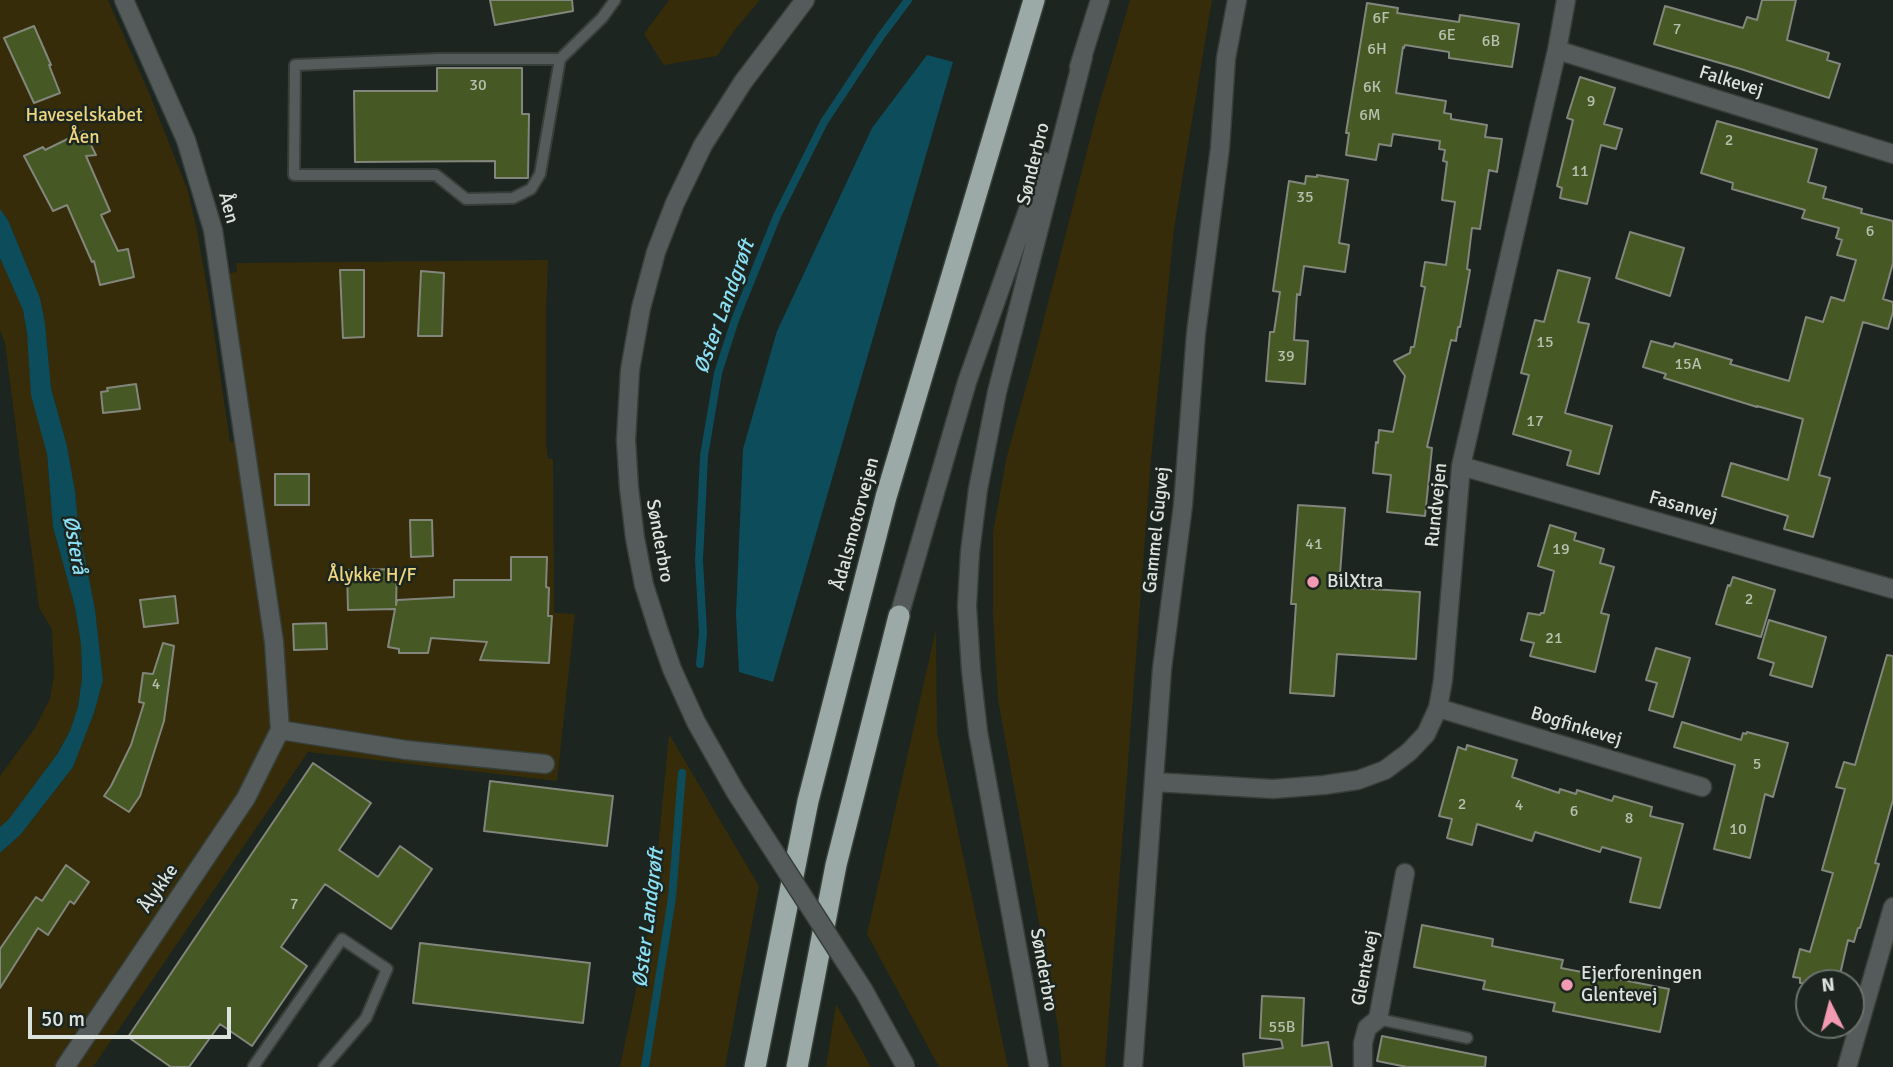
<!DOCTYPE html>
<meta charset="utf-8">
<style>
body{margin:0}
#map{position:relative;width:1893px;height:1067px;overflow:hidden;background:#1c251f;font-family:Signika,sans-serif}
canvas{display:block}
.north{position:absolute;left:1795px;top:969px;width:70px;height:70px;box-sizing:border-box;background:#1c251f;border:2px solid #69716b;border-radius:50%;rotate:354deg;font-size:19px;font-weight:700;line-height:28px;text-align:center;color:#dce2de}
.north::after{content:'';display:block;margin:auto;width:24px;height:32px;background:#f19ab1;clip-path:polygon(50% 0,100% 100%,50% 72%,0 100%)}
.scale{position:absolute;left:28px;top:1007px;width:203px;height:32px;box-sizing:border-box;border:4px solid #dce2de;border-top:0;padding-left:9px;font-size:21px;line-height:24px;white-space:nowrap;color:#dce2de;-webkit-text-stroke:5px #1c251f;paint-order:stroke}
</style>
<div id="map">
<canvas width="1893" height="1067"></canvas>
<div class="north">N</div>
<div class="scale">50 m</div>
</div>
<script>
const ctx = document.querySelector('canvas').getContext('2d');
ctx.lineJoin = 'round';
function paint(path, color) { ctx.fillStyle = color; ctx.fill(path, 'evenodd'); }
const shape = rows => new Path2D(rows.map(r => 'M' + r).join(''));
function stroke(path, color, width, dash) { ctx.strokeStyle = color; ctx.lineWidth = width; ctx.lineCap = dash ? 'butt' : 'round'; ctx.setLineDash(dash || []); ctx.stroke(path); }
function drawText(font, color, halo, rows, align = 'center') {
  ctx.font = font + ' Signika,sans-serif'; ctx.lineWidth = 5; ctx.setLineDash([]); ctx.textBaseline = 'middle'; ctx.strokeStyle = halo; ctx.fillStyle = color; for (const [text, x, y, turn = 0] of rows) {
    ctx.save(); ctx.translate(x, y); ctx.rotate((+turn || 0) * Math.PI / 180); ctx.textAlign = isNaN(turn) ? turn : align; if (halo) ctx.strokeText(text, 0, 0); ctx.fillText(text, 0, 0); ctx.restore();
  }
}
paint(shape([
 [0,0,108,0,150,95,188,191,197,230,209,299,230,442,254,438,229,273,237,272,236,263,548,260,546,311,546,443,548,459,553,459,554,613,575,614,557,781,308,752,93,1067,0,1067,0,853,21,834,73,767,94,713,103,680,95,609,78,523,75,491,67,446,51,388,45,323,40,298,8,220,0,209],
 [669,0,760,0,734,31,717,56,664,65,644,34],
 [1130,0,1212,0,1174,229,1151,459,1105,1067,1062,1067,1058,1027,998,700,993,614,993,532,1007,456,1035,354,1098,108],
 [0,258,23,310,40,425,47,454,53,527,75,607,81,644,82,678,78,707,70,731,58,753,9,820,0,827,0,776,35,728,50,699,54,675,52,629,39,608,5,343,0,330],
 [936,629,937,733,1008,1067,939,1067,867,934],
 [669,734,759,886,725,1067,620,1067,652,913],
 [836,1004,871,1067,826,1067]
]), '#362c09');
paint(shape([
 [927,55,953,62,773,682,739,672,736,614,743,449,777,331,872,128],
 [0,209,8,220,40,298,45,323,51,388,67,446,75,491,78,523,95,609,103,680,94,713,73,767,21,834,0,853,0,827,9,819,58,753,70,731,78,707,82,678,81,644,75,607,53,527,47,454,31,395,27,334,23,310,0,258]
]), '#0d4c5a');
stroke(shape([
 [700,664,703,633,699,560,704,456,718,373,735,320,777,216,824,122,881,36,908,0],
 [645,1067,672,898,682,773]
]), '#0d4c5a', 8);
const building = shape([
 [490,0,572,0,573,11,495,25,490,0],
 [1762,0,1796,0,1787,40,1829,53,1827,60,1840,64,1829,98,1741,69,1654,44,1665,6,1743,28,1747,17,1757,20,1762,0],
 [1367,3,1398,8,1397,13,1459,22,1460,15,1519,24,1512,67,1449,58,1449,52,1405,45,1404,48,1403,47,1396,93,1446,101,1444,113,1451,114,1451,119,1487,125,1485,137,1502,139,1497,172,1489,170,1480,229,1472,228,1467,269,1470,270,1460,327,1458,327,1456,341,1451,340,1427,447,1432,448,1425,516,1387,512,1391,475,1373,473,1376,442,1378,443,1379,430,1393,432,1405,376,1394,361,1410,353,1411,347,1414,347,1425,287,1421,286,1425,262,1446,265,1455,202,1442,200,1447,162,1443,161,1445,150,1439,149,1440,141,1393,134,1391,146,1379,144,1376,160,1346,155,1349,133,1346,133,1367,3],
 [34,26,51,65,49,65,60,93,34,103,4,38,34,26],
 [437,68,522,68,522,114,529,114,528,178,495,178,495,161,355,162,354,91,437,91,437,68],
 [1580,77,1615,88,1604,124,1622,129,1616,149,1601,145,1587,204,1560,198,1562,188,1557,186,1573,120,1567,118,1580,77],
 [1717,121,1817,149,1808,182,1826,187,1823,198,1862,209,1861,213,1893,221,1893,263,1883,299,1893,302,1893,312,1888,329,1863,322,1819,475,1830,478,1813,537,1784,529,1788,516,1722,496,1731,463,1788,480,1803,419,1757,406,1757,407,1664,378,1666,374,1643,367,1651,341,1673,347,1675,343,1732,360,1730,364,1789,381,1806,317,1823,322,1831,297,1844,301,1856,260,1837,255,1842,240,1836,238,1839,228,1802,218,1805,210,1732,189,1733,183,1701,173,1717,121],
 [84,131,96,155,86,156,110,211,101,215,118,251,128,249,134,277,100,285,94,261,92,262,67,205,53,211,24,156,43,147,45,150,84,131],
 [1317,175,1348,180,1339,243,1349,245,1345,272,1304,266,1300,295,1297,294,1294,340,1308,341,1305,384,1266,381,1270,332,1274,332,1280,292,1273,291,1289,181,1305,184,1306,176,1317,177,1317,175],
 [1630,232,1684,248,1670,296,1616,278,1630,232],
 [340,270,364,270,364,337,343,338,340,270],
 [1558,270,1590,278,1578,322,1589,324,1565,413,1612,426,1599,474,1567,465,1571,451,1513,434,1529,375,1521,373,1535,320,1544,322,1558,270],
 [421,271,444,273,442,336,418,336,421,271],
 [136,384,140,409,103,413,101,392,108,391,107,388,136,384],
 [275,474,309,474,309,505,275,505,275,474],
 [1298,505,1345,508,1339,587,1420,592,1416,659,1337,654,1334,696,1290,693,1296,604,1291,604,1298,505],
 [410,520,432,520,433,556,411,557,410,520],
 [1550,525,1576,533,1574,540,1604,549,1600,563,1614,567,1601,613,1609,615,1595,672,1530,656,1534,643,1521,640,1528,613,1540,615,1541,613,1544,613,1554,571,1538,566,1550,525],
 [511,557,547,557,546,587,549,588,548,616,552,616,549,663,480,660,487,642,431,638,428,653,399,653,399,649,388,647,395,609,348,610,347,570,397,569,396,605,397,600,454,597,454,580,511,580,511,557],
 [1733,577,1775,590,1761,637,1716,624,1728,585,1730,586,1733,577],
 [175,596,178,623,144,627,140,600,175,596],
 [1769,620,1826,637,1812,687,1770,675,1774,663,1758,658,1769,620],
 [326,623,327,649,294,650,293,624,326,623],
 [163,643,174,646,164,721,140,796,129,812,104,796,111,786,131,745,144,703,139,702,143,673,153,674,163,643],
 [1656,648,1690,658,1673,717,1649,710,1657,683,1646,680,1656,648],
 [1887,655,1893,656,1893,800,1875,863,1879,864,1860,928,1858,928,1854,942,1848,940,1838,983,1800,983,1800,978,1793,977,1800,949,1810,952,1833,873,1822,870,1845,789,1836,787,1844,762,1855,765,1887,655],
 [1682,722,1741,740,1743,733,1746,734,1747,732,1788,743,1773,797,1765,794,1750,858,1714,849,1735,765,1674,747,1682,722],
 [1467,745,1517,760,1512,777,1559,793,1560,789,1576,794,1577,790,1612,801,1614,796,1652,807,1650,816,1683,824,1660,908,1630,902,1641,858,1602,847,1600,852,1535,832,1532,841,1477,824,1472,845,1447,838,1452,819,1439,816,1458,747,1466,750,1467,745],
 [313,763,371,803,339,850,378,877,400,846,432,869,391,929,325,884,281,947,307,966,252,1046,220,1024,189,1067,171,1067,128,1037,313,763],
 [490,781,613,796,607,846,484,831,490,781],
 [66,865,89,882,74,904,70,901,48,935,38,928,0,988,0,949,36,897,42,901,66,865],
 [1422,925,1493,939,1492,946,1563,960,1561,968,1669,989,1660,1032,1553,1011,1555,1003,1483,989,1485,981,1414,967,1422,925],
 [420,943,590,963,583,1023,413,1003,420,943],
 [1262,996,1304,998,1302,1046,1328,1042,1332,1067,1244,1067,1243,1054,1283,1048,1281,1040,1260,1038,1262,996],
 [1382,1036,1486,1057,1485,1067,1407,1067,1377,1061,1382,1036]
]);
paint(building, '#465823');
stroke(building, '#82867c', 2);
const service = shape([
 [560,59,438,59,295,65,294,175,436,175,466,199,513,198,531,189,540,174,560,59,602,18,615,0],
 [1378,1019,1467,1038],
 [253,1067,342,939,387,969,366,1018,324,1067]
]);
const minor = shape([
 [1557,50,1893,154],
 [1461,466,1893,589],
 [1438,708,1702,787],
 [280,730,406,750,545,764],
 [1154,782,1273,789,1324,785,1358,780,1385,770,1409,752,1426,734,1438,708,1443,680,1461,466,1557,50,1566,0],
 [65,1067,246,798,280,730,274,642,213,230,186,140,124,0],
 [1133,1067,1162,669,1183,505,1196,333,1220,148,1226,58,1237,0],
 [1363,1067,1363,1043,1367,1028,1378,1019,1405,873],
 [1847,1067,1893,907]
]);
const tertiary = shape([
 [1079,67,1100,0],
 [743,82,805,0],
 [899,616,967,382,1045,162],
 [1039,1067,978,732,971,670,967,606,970,552,978,489,997,392,1083,57]
]);
const motorway = shape([
 [755,1067,808,801,886,497,1034,0],
 [797,1067,836,865,899,616]
]);
stroke(service, '#373f3a', 14);
stroke(minor, '#373f3a', 21);
stroke(tertiary, '#373f3a', 21);
stroke(motorway, '#373f3a', 24);
stroke(service, '#555b5a', 10);
stroke(minor, '#555b5a', 18);
stroke(tertiary, '#555b5a', 18);
stroke(motorway, '#9ba9a7', 21);
const tertiaryBridge = shape([
 [743,82,703,145,675,203,656,252,641,308,630,370,626,440,629,488,635,538,644,585,659,632,672,669,696,722,735,791,864,991,906,1067]
]);
stroke(tertiaryBridge, '#373f3a', 21, []);
stroke(tertiaryBridge, '#555b5a', 18);
for (const [x, y, r, color] of [
 [1313,582,7,"#f19ab1"],
 [1567,985,7,"#f19ab1"]
]) { const dot = new Path2D(); dot.arc(x, y, r, 0, 2 * Math.PI); ctx.fillStyle = color; ctx.fill(dot); stroke(dot, '#1c251f', 2.5); }
drawText('16px', '#b6c0af', null, [
 ["6F",1381,19],
 ["7",1677,30],
 ["6E",1447,36],
 ["6B",1491,42],
 ["6H",1377,50],
 ["30",478,86],
 ["6K",1372,88],
 ["9",1591,102],
 ["6M",1370,116],
 ["2",1729,141],
 ["11",1580,172],
 ["35",1305,198],
 ["6",1870,232],
 ["15",1545,343],
 ["39",1286,357],
 ["15A",1688,365],
 ["17",1535,422],
 ["41",1314,545],
 ["19",1561,550],
 ["2",1749,600],
 ["21",1554,639],
 ["4",156,685],
 ["5",1757,765],
 ["2",1462,805],
 ["4",1519,806],
 ["6",1574,812],
 ["8",1629,819],
 ["10",1738,830],
 ["7",294,905],
 ["55B",1282,1028]
]);
drawText('19px', '#dce2de', '#1c251f', [
 ["Falkevej",1731,82,17],
 ["Sønderbro",1034,164,-76],
 ["Åen",228,208,75],
 ["Rundvejen",1437,505,-84],
 ["Fasanvej",1683,507,16],
 ["Ådalsmotorvejen",856,524,-75],
 ["Gammel Gugvej",1157,530,-84],
 ["Sønderbro",659,541,80],
 ["Bogfinkevej",1576,727,17],
 ["Ålykke",159,889,-56],
 ["Glentevej",1366,968,-79],
 ["Sønderbro",1043,970,80]
]);
drawText('19px', '#eed67f', '#1c251f', [
 ["Haveselskabet",84,116],
 ["Åen",84,138],
 ["Ålykke H/F",372,576]
]);
drawText('19px', '#dce2de', '#1c251f', [
 ["BilXtra",1327,582],
 ["Ejerforeningen",1581,974],
 ["Glentevej",1581,996]
], 'left');
drawText('italic 21px', '#8be0f6', '#1c251f', [
 ["Øster Landgrøft",725,307,-70],
 ["Østerå",74,545,80],
 ["Øster Landgrøft",649,918,-83]
]);
</script>
